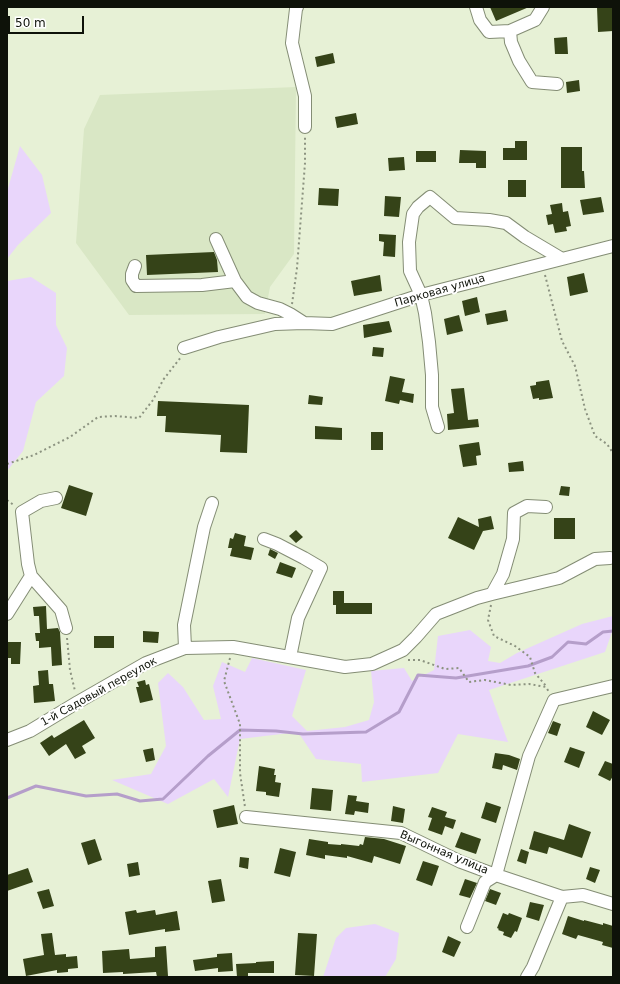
<!DOCTYPE html>
<meta charset="utf-8">
<style>
body{margin:0}
#map{position:relative;width:620px;height:984px;overflow:hidden;background:#e7f1d6;font-family:"DejaVu Sans",sans-serif}
canvas{display:block}
.frame{position:absolute;inset:0;border:8px solid #0e1209;pointer-events:none}
.scale{position:absolute;left:8px;top:16px;width:76px;height:18px;box-sizing:border-box;border:2px solid #0e1209;border-top:0;padding-left:5px;font-size:12px;line-height:14px;white-space:nowrap;color:#0e1209;-webkit-text-stroke:3px #fff;paint-order:stroke}
</style>
<div id="map">
<canvas width="620" height="984"></canvas>
<div class="frame"></div>
<div class="scale">50 m</div>
</div>
<script>
const ctx = document.querySelector('canvas').getContext('2d');
ctx.lineJoin = 'round';
function paint(path, color) { ctx.fillStyle = color; ctx.fill(path, 'evenodd'); }
const shape = rows => new Path2D(rows.map(r => 'M' + r).join(''));
function stroke(path, color, width, dash) { ctx.strokeStyle = color; ctx.lineWidth = width; ctx.lineCap = dash ? 'butt' : 'round'; ctx.setLineDash(dash || []); ctx.stroke(path); }
function drawText(font, color, halo, rows, align = 'center') {
  ctx.font = font + ' "DejaVu Sans",sans-serif'; ctx.lineWidth = 4; ctx.setLineDash([]); ctx.textBaseline = 'middle'; ctx.strokeStyle = halo; ctx.fillStyle = color; for (const [text, x, y, turn = 0] of rows) {
    ctx.save(); ctx.translate(x, y); ctx.rotate((+turn || 0) * Math.PI / 180); ctx.textAlign = isNaN(turn) ? turn : align; if (halo) ctx.strokeText(text, 0, 0); ctx.fillText(text, 0, 0); ctx.restore();
  }
}
paint(shape([
 [296,87,294,254,270,287,265,314,129,315,76,243,84,129,100,95]
]), '#d9e7c5');
paint(shape([
 [20,146,42,175,51,213,18,245,7,259,7,192],
 [31,277,56,293,56,325,67,348,64,376,36,402,23,451,7,471,7,281],
 [613,616,613,629,605,652,489,690,508,742,458,734,438,773,362,782,361,764,316,759,298,732,240,739,228,797,214,779,168,804,112,780,151,774,166,746,158,683,168,673,183,687,204,720,221,719,213,686,222,662,245,672,252,658,306,670,292,716,307,731,345,727,369,720,374,702,371,671,404,668,412,681,434,670,438,636,470,630,491,647,488,661,500,663,517,653,582,624],
 [375,924,399,933,396,959,385,977,323,977,336,938,346,928]
]), '#e9d6fb');
stroke(shape([
 [7,798,36,786,86,796,117,794,140,801,163,799,208,756,240,730,276,731,303,734,366,732,399,712,418,675,456,678,528,666,552,657,568,642,586,644,603,632,613,631]
]), '#b59eca', 3);
paint(shape([
 [490,7,529,7,496,21],
 [597,7,612,7,613,31,598,32],
 [567,37,568,54,555,54,554,38],
 [333,53,335,63,317,67,315,57],
 [579,80,580,91,567,93,566,82],
 [356,113,358,124,337,128,335,117],
 [515,141,527,141,527,160,503,160,503,148,515,148],
 [561,147,582,147,582,171,584,171,585,188,561,188],
 [460,150,486,151,486,168,476,168,476,163,459,163],
 [416,151,436,151,436,162,416,162],
 [404,157,405,170,389,171,388,158],
 [508,180,526,180,526,197,508,197],
 [319,188,339,189,338,206,318,205],
 [385,196,401,197,399,217,384,216],
 [601,197,604,212,583,215,580,200],
 [562,203,563,212,568,211,571,226,566,227,567,231,555,233,553,224,548,225,546,215,552,214,550,205],
 [379,234,396,235,395,257,383,256,384,242,379,241],
 [214,252,217,260,218,272,147,275,146,255],
 [584,273,588,292,570,296,567,277],
 [380,275,382,291,354,296,351,281],
 [477,297,480,312,465,316,462,301],
 [506,310,508,321,487,325,485,314],
 [459,315,463,331,447,335,444,319],
 [389,321,392,332,364,338,363,325],
 [373,347,384,348,383,357,372,356],
 [390,376,405,379,402,392,414,394,413,403,400,400,399,404,385,401],
 [549,380,553,398,539,400,539,398,533,399,530,386,536,385,536,382],
 [464,388,468,420,478,419,479,427,448,430,447,414,454,413,451,389],
 [309,395,323,397,322,405,308,404],
 [158,401,249,405,247,453,220,452,221,435,165,432,166,416,157,416],
 [315,426,342,428,342,440,315,439],
 [371,432,383,432,383,450,371,450],
 [479,442,481,455,476,456,477,465,463,467,459,445],
 [523,461,524,471,509,472,508,463],
 [69,485,93,493,86,516,61,508],
 [561,486,570,487,569,496,559,495],
 [491,516,494,529,483,531,474,550,448,538,458,517,479,527,478,519],
 [554,518,575,518,575,539,554,539],
 [296,530,303,537,296,543,289,536],
 [235,533,246,536,244,546,254,548,251,560,230,556,232,548,228,548,230,538,233,539],
 [270,549,278,553,275,559,268,555],
 [280,562,296,568,292,578,276,573],
 [333,591,344,591,344,603,372,603,372,614,336,614,336,605,333,605],
 [46,606,47,629,58,628,60,632,62,665,52,666,51,647,39,648,39,641,36,641,35,633,40,633,39,616,34,616,33,607],
 [143,631,159,632,158,643,143,642],
 [94,636,114,636,114,648,94,648],
 [7,642,21,642,20,664,11,664,11,658,7,658],
 [48,670,49,684,53,684,55,701,34,703,33,686,39,685,38,671],
 [145,680,146,685,149,684,153,700,140,703,136,687,139,687,137,682],
 [593,711,610,720,602,735,586,727],
 [84,720,95,738,82,746,86,753,75,759,66,744,49,756,40,743,52,735,54,738],
 [553,721,561,724,557,736,548,733],
 [570,747,585,752,579,768,564,762],
 [153,748,155,760,146,762,143,750],
 [495,753,509,755,520,759,517,770,503,765,502,770,492,768],
 [605,761,613,764,613,776,610,781,598,775],
 [259,766,275,769,274,775,276,775,275,782,281,783,279,797,266,795,266,792,256,791],
 [312,788,333,790,331,811,310,809],
 [348,795,357,796,356,801,369,803,368,813,355,811,354,815,345,814],
 [486,802,501,807,496,823,481,818],
 [234,805,238,824,217,828,213,810],
 [393,806,405,809,403,823,391,821],
 [432,807,447,812,445,817,456,820,453,829,445,826,442,835,428,830,432,818,428,817],
 [569,824,591,832,582,858,549,847,547,854,529,849,534,831,564,840],
 [461,832,481,839,476,854,455,847],
 [365,837,384,839,406,846,400,864,374,856,372,863,347,856,347,858,325,855,325,859,306,855,309,839,328,842,328,844,341,845,341,844,359,846,360,844,363,845],
 [95,839,102,860,88,865,81,843],
 [280,848,296,852,290,877,274,873],
 [521,849,529,852,526,864,517,861],
 [240,857,249,858,248,869,239,867],
 [423,861,439,866,432,886,416,880],
 [138,862,140,875,129,877,127,864],
 [590,867,600,870,595,883,586,879],
 [28,868,33,882,7,891,7,875],
 [221,879,225,901,212,903,208,881],
 [465,879,477,883,470,898,459,895],
 [49,889,54,906,43,909,37,892],
 [490,889,501,893,496,905,485,901],
 [530,902,544,905,539,921,526,917],
 [136,910,137,913,155,910,156,915,177,911,180,930,165,932,165,929,129,935,125,912],
 [503,913,508,915,509,913,522,918,517,932,515,931,511,938,503,935,504,932,498,930,499,929,497,928],
 [568,916,584,921,584,920,603,925,603,923,613,926,613,948,602,945,603,942,578,935,576,939,562,934],
 [52,933,55,955,66,954,66,957,77,956,78,968,68,969,68,972,57,973,57,970,26,976,23,959,44,955,41,934],
 [298,933,317,934,314,976,295,975],
 [448,936,461,942,454,957,442,952],
 [166,946,168,976,157,977,156,972,123,974,123,972,103,973,102,951,129,949,130,959,155,957,155,947],
 [232,953,233,971,218,972,218,968,195,971,193,960,217,957,217,954],
 [274,961,274,973,248,973,248,977,237,977,236,964,256,963,256,962]
]), '#354318');
const minor = shape([
 [297,7,296,9,292,43,305,96,305,127],
 [476,7,480,20,489,32,510,31,535,20,543,7],
 [510,31,511,42,519,61,532,82,557,84],
 [216,239,235,281,247,297,258,303,280,309,290,314,304,323,332,324,421,295,613,246],
 [135,266,132,274,132,280,136,286,202,285,235,281],
 [184,348,219,337,275,324,304,323],
 [438,427,432,407,432,375,429,342,425,313,421,295,410,271,409,242,413,214,418,207,430,197,455,218,489,220,506,223,525,237,562,259],
 [56,498,41,501,22,512,28,564,31,576,61,610,66,628],
 [264,539,277,544,304,558,321,568,298,618,290,657],
 [492,594,559,578,595,559,610,558],
 [7,614,31,576],
 [185,648,184,625,204,527,212,503],
 [7,740,30,731,78,702,146,663,185,648,233,647,345,667,372,664,403,650,416,637,436,614,477,598,492,594,503,574,513,539,514,513,527,506,546,507],
 [246,817,401,833,461,862,496,875,562,897,583,895,613,904],
 [467,927,485,882,496,875,529,756,554,700,613,686],
 [527,977,533,967,562,897]
]);
stroke(minor, '#848d75', 14);
stroke(shape([
 [545,275,562,341,575,366,585,409,595,436,607,444,613,453],
 [292,304,297,268,305,163,305,137],
 [7,464,34,455,70,437,98,417,115,416,139,418,153,400,163,380,181,357],
 [7,500,15,506],
 [491,605,488,620,494,636,515,646,530,657,535,673,546,686],
 [67,638,70,670,75,691],
 [230,658,224,681,240,724,240,773,245,807],
 [408,660,420,660,445,669,459,668,469,682,485,680,511,685,529,684,546,687,549,692]
]), '#8c9380', 2, [2, 3]);
stroke(minor, '#fff', 12);
drawText('11px', '#0e1209', '#fff', [
 ["Парковая улица",440,291,-16],
 ["1-й Садовый переулок",99,692,-29],
 ["Выгонная улица",444,853,23]
]);
</script>
